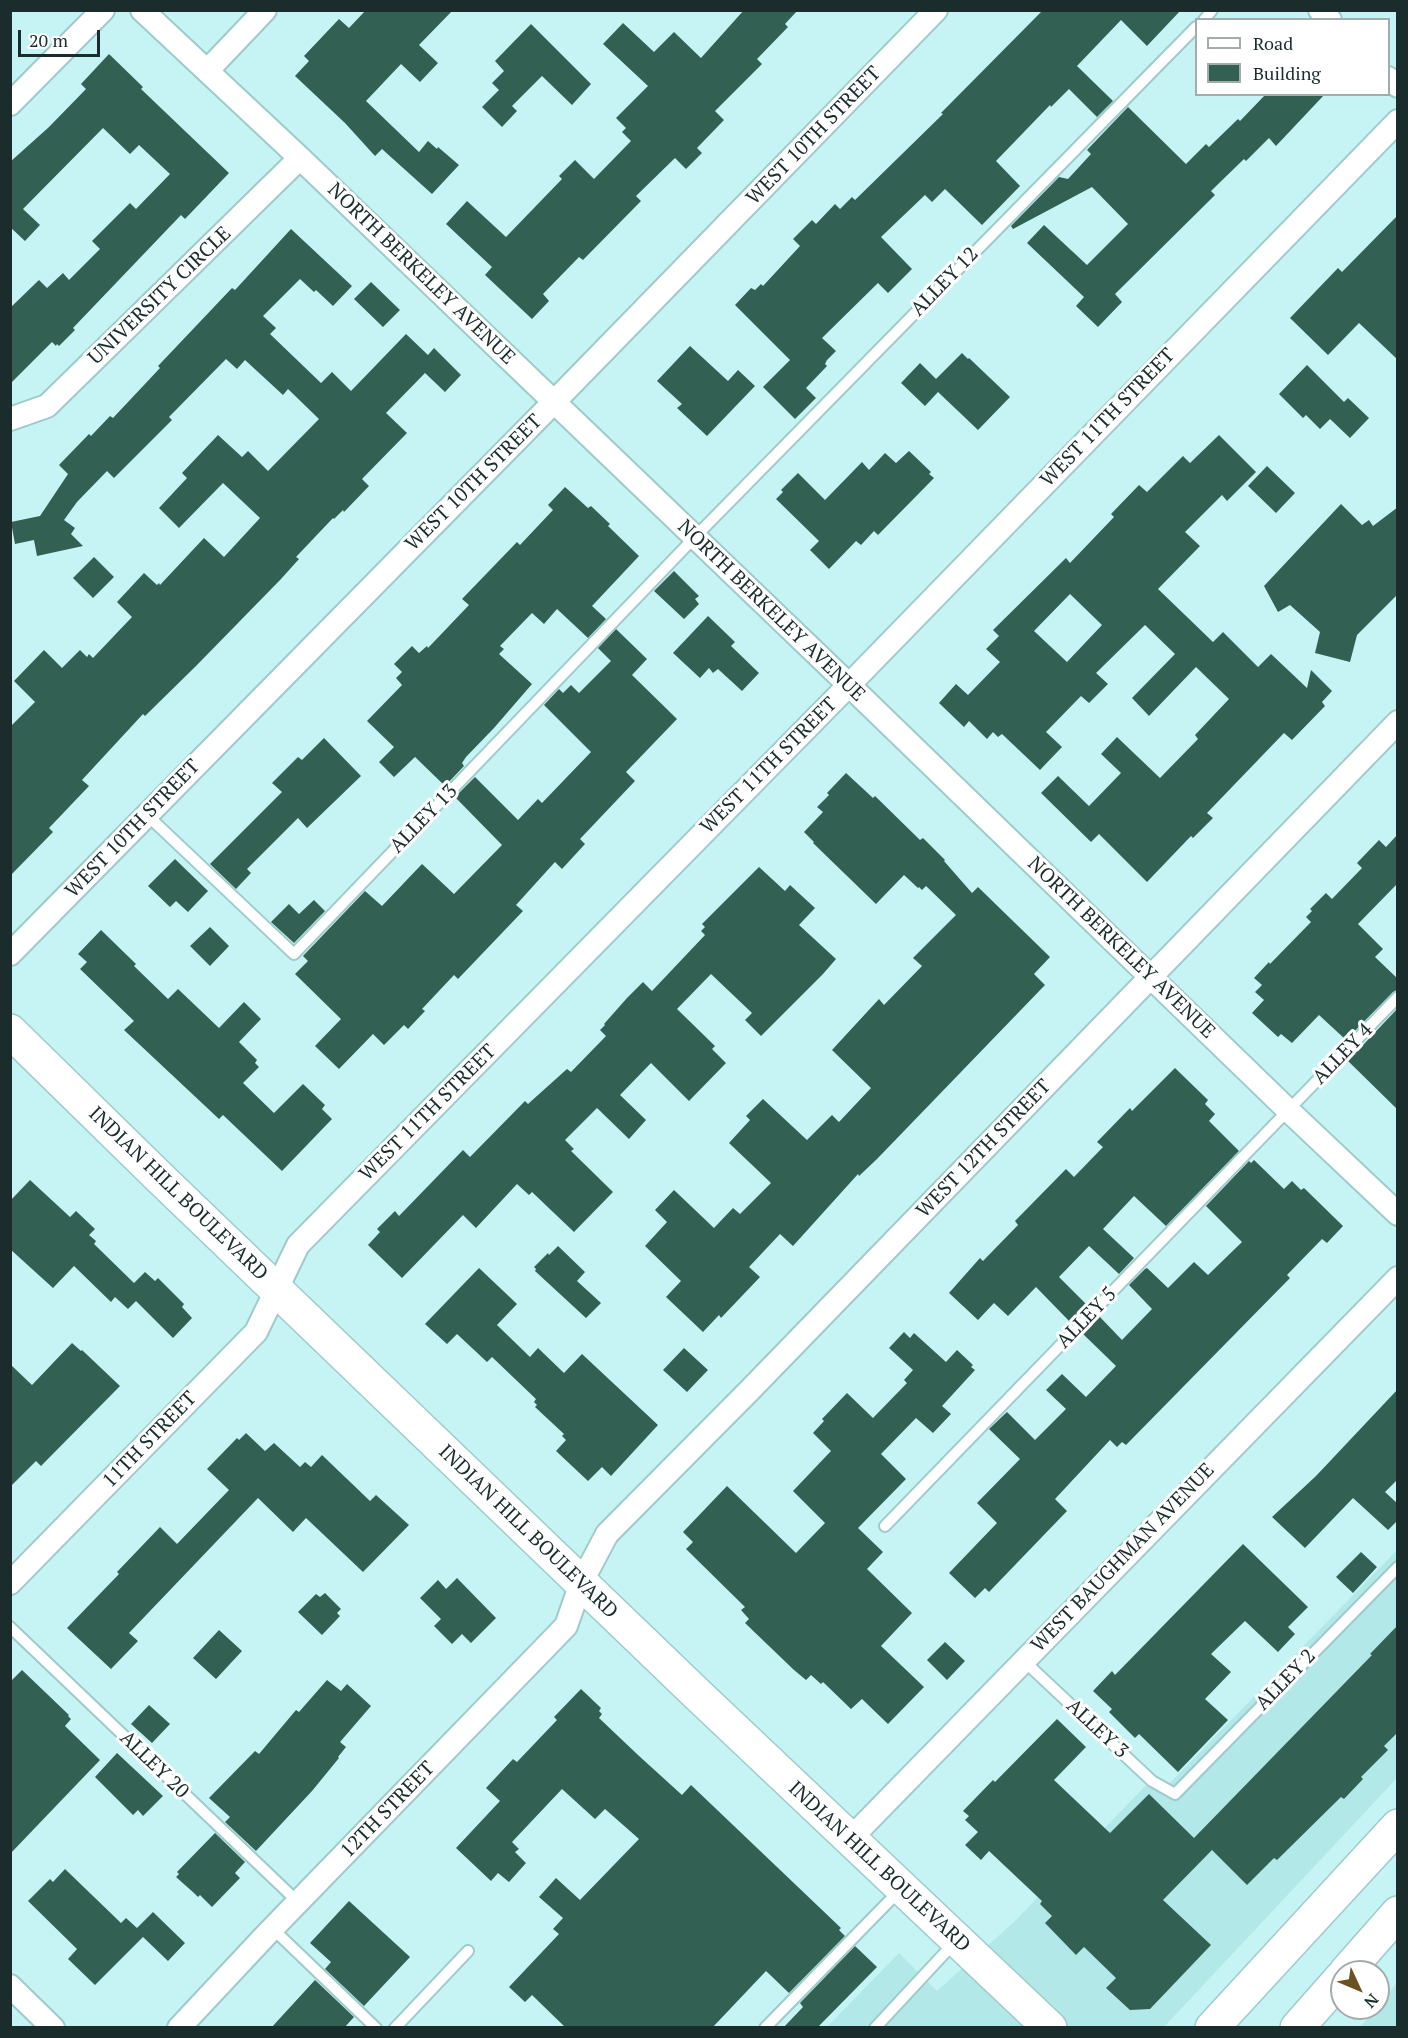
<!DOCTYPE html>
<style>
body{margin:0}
#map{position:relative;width:1408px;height:2038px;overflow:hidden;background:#c6f4f4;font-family:"PT Serif",serif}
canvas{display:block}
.frame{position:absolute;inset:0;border:12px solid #1a2c2c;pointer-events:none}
.legend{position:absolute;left:1195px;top:18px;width:195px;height:78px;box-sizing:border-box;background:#fff;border:2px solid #a3abab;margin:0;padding:8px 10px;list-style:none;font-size:18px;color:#1a2c2c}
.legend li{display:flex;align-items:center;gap:12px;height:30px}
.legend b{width:30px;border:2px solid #a3abab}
.north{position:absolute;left:1330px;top:1960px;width:60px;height:60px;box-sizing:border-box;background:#fff;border:2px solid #a3abab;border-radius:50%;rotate:134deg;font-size:16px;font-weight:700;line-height:24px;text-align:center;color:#1a2c2c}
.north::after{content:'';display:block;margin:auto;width:21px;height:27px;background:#6c5123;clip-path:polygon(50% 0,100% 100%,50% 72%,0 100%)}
.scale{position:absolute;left:18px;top:30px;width:82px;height:27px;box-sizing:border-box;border:3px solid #1a2c2c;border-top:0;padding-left:8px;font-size:18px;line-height:21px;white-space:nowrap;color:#1a2c2c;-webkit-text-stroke:4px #fff;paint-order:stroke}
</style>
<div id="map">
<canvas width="1408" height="2038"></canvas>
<div class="frame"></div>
<ul class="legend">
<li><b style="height:8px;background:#fff"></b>Road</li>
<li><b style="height:16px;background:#326052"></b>Building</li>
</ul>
<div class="north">N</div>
<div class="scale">20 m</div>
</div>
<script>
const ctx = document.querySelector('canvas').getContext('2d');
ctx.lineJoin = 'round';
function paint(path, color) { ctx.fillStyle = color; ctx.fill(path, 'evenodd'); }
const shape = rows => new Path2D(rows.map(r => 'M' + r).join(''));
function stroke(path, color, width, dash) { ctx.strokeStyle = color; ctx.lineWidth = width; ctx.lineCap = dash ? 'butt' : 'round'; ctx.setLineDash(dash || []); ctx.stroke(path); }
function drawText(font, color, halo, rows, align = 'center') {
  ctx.font = font + ' "PT Serif",serif'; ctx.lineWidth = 6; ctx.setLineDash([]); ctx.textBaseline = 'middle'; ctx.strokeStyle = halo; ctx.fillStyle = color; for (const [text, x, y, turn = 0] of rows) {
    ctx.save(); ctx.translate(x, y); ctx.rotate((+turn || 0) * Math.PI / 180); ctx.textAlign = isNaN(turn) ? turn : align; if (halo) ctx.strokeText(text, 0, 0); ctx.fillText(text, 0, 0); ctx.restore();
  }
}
paint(shape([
 [1397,1550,1397,1778,1164,2027,826,2028,899,1953,937,1991,1014,1922,1154,1777,1166,1787],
 [1397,1982,1397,2027,1360,2027,1378,2008]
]), '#b2e8e7');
paint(shape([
 [366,10,453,10,419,45,438,63,420,82,401,64,366,101,419,152,428,141,437,149,438,147,459,165,432,194,382,149,375,156,345,123,295,76,309,61,304,56,339,19,349,28],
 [744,10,798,10,785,24,788,27,757,59,762,64,715,111,724,120,697,148,702,153,686,169,675,158,636,196,641,201,583,260,579,257,543,294,549,301,532,319,485,275,492,267,446,224,467,201,506,237,562,179,559,176,575,160,594,179,631,141,622,132,626,128,616,118,648,86,603,44,623,23,654,52,674,32,701,58],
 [1043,10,1181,10,1147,46,1121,20,1077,66,1113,101,1097,117,1069,89,1051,107,1050,105,996,161,1020,186,982,225,945,189,932,202,925,195,881,237,912,269,888,293,878,283,822,338,836,351,827,360,825,364,827,366,806,388,816,398,795,419,763,387,790,360,735,305,751,288,755,290,761,284,763,286,800,246,793,239,812,220,816,224,835,204,840,209,852,197,855,200,943,114,941,113],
 [531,24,591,84,572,105,542,76,512,106,517,111,502,127,482,107,499,90,492,83,504,71,495,61],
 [109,54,143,87,141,89,229,173,185,219,181,215,73,328,75,330,59,346,57,344,56,346,52,342,10,384,10,308,39,280,47,288,63,273,69,280,100,249,92,241,130,203,136,209,170,174,139,145,130,154,103,128,23,209,40,225,25,241,10,227,10,162,49,127,86,89,81,84],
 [1266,94,1325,94,1276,146,1269,138,1246,161,1244,159,1211,191,1215,195,1115,294,1122,302,1098,327,1076,306,1084,297,1027,243,1044,225,1087,265,1128,224,1092,187,1013,229,1011,226,1059,177,1068,179,1091,154,1087,150,1128,107,1186,164,1206,144,1209,147,1238,119,1240,121],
 [1398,215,1398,360,1359,323,1328,355,1290,318,1338,268,1342,272],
 [291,229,352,286,333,306,316,290,314,292,300,279,263,316,276,328,270,334,321,383,332,372,351,391,406,334,428,355,434,348,461,375,445,392,425,373,386,413,407,433,362,479,369,486,344,512,343,510,334,519,333,518,296,557,299,559,281,579,196,666,145,716,143,714,82,780,89,786,49,828,53,832,10,876,10,727,35,702,14,681,44,650,62,668,80,650,87,657,89,654,93,658,132,617,117,602,144,573,157,585,159,583,160,585,204,538,224,557,260,518,223,483,179,528,159,508,187,478,182,473,218,435,242,457,248,451,268,471,319,419,288,389,283,395,245,360,237,369,226,359,169,417,172,420,114,478,107,471,77,502,64,520,75,528,71,534,83,546,37,556,34,540,15,544,11,522,40,516,68,474,59,465,89,434,91,436,110,416,113,418,160,368,158,366,232,288,235,290],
 [371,282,400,310,383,327,354,299],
 [690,346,728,381,738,370,755,386,707,436,677,408,682,404,657,381],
 [962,353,968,359,969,358,1010,397,978,430,938,392,925,406,901,383,920,363,936,379],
 [1307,365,1344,402,1348,398,1369,418,1350,438,1330,419,1320,429,1306,415,1303,418,1279,394],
 [1219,435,1256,472,1227,501,1222,495,1185,532,1200,546,1158,589,1213,642,1223,632,1258,667,1271,654,1307,688,1311,670,1332,691,1322,702,1325,706,1292,740,1284,733,1207,813,1213,818,1193,838,1191,836,1147,882,1099,834,1091,842,1041,793,1058,776,1089,806,1121,773,1101,754,1117,737,1160,778,1198,739,1195,735,1229,699,1196,667,1149,716,1132,698,1175,654,1145,625,1096,673,1108,684,1089,703,1081,696,1046,732,1062,747,1040,770,1002,734,998,737,993,732,987,739,969,721,964,727,939,703,956,684,968,695,1000,662,986,649,999,636,993,630,1066,558,1070,563,1114,517,1111,514,1139,485,1147,492,1183,456,1190,463],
 [1070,594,1102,625,1067,662,1034,631],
 [909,451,931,472,929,474,934,478,878,535,874,531,861,545,856,541,829,569,810,550,819,541,776,499,783,492,781,490,798,473,825,500,862,462,869,470,885,453,896,463],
 [1267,466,1295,493,1276,513,1248,486],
 [565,487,588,508,591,506,610,524,608,526,639,556,592,606,606,619,588,638,557,609,544,624,532,613,500,646,504,649,499,654,532,684,494,728,466,757,462,763,464,766,445,786,415,757,394,777,379,762,394,747,367,721,402,685,396,678,402,672,394,664,412,646,419,653,427,646,428,648,469,605,462,599,517,542,520,545,553,510,548,505],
 [1341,504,1362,525,1369,520,1373,526,1398,507,1398,594,1357,635,1350,662,1315,653,1320,632,1290,605,1278,612,1264,586],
 [94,557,114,577,93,598,73,578],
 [674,571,699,596,695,599,699,604,684,619,654,591],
 [708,616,735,642,731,646,759,673,742,691,718,669,713,673,709,668,700,678,673,653],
 [616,629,647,659,632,675,677,719,626,772,635,781,580,839,585,844,562,869,555,862,516,905,523,911,458,979,454,975,422,1009,425,1011,408,1029,404,1025,384,1045,373,1034,339,1069,315,1046,341,1019,295,974,308,961,303,956,365,891,382,906,422,864,454,894,502,845,455,797,475,777,518,820,538,799,542,803,591,752,544,705,559,689,563,693,571,685,579,693,611,661,598,648],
 [324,738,361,776,307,828,298,818,247,869,251,873,236,889,210,864,282,792,272,783,298,757,302,760],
 [846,773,873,798,875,796,920,840,923,838,945,860,944,861,972,893,978,887,1050,957,1034,974,1045,985,877,1159,859,1176,858,1174,793,1246,780,1234,749,1267,760,1277,721,1318,719,1315,703,1332,666,1297,681,1281,645,1246,667,1222,655,1210,674,1190,714,1228,733,1208,740,1214,771,1183,729,1143,750,1120,746,1116,763,1099,807,1140,832,1115,839,1122,871,1088,832,1050,879,999,884,1005,922,966,913,958,956,915,926,886,922,890,919,887,918,888,904,875,876,904,813,843,814,842,804,832,823,812,817,807,829,795,827,793],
 [1398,834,1398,883,1358,924,1383,949,1375,957,1398,979,1398,990,1393,992,1346,1040,1319,1015,1292,1043,1281,1034,1278,1037,1252,1013,1264,1000,1255,992,1262,985,1254,978,1269,962,1270,964,1311,922,1306,917,1312,911,1310,909,1326,893,1332,899,1362,868,1357,863,1379,840,1386,847],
 [175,859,208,891,188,912,176,901,170,907,148,886],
 [759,867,785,891,790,885,815,908,799,925,836,959,823,974,761,1036,745,1020,752,1013,711,974,677,1009,715,1046,712,1049,726,1063,689,1101,651,1063,620,1095,646,1120,629,1139,597,1108,565,1140,574,1149,571,1151,613,1192,574,1232,532,1192,529,1195,517,1184,476,1228,463,1215,402,1278,368,1245,380,1232,377,1229,395,1211,399,1216,463,1150,470,1157,525,1101,528,1104,567,1069,571,1072,606,1036,600,1030,605,1025,604,1024,627,998,643,982,652,991,705,935,701,931,705,927,702,924],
 [314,900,325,911,294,943,271,922,289,904,299,914],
 [210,927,229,946,210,966,190,946],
 [101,930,136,964,134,966,168,999,178,989,219,1028,244,1002,261,1019,239,1042,257,1060,255,1063,259,1067,243,1083,274,1113,303,1084,325,1105,322,1109,332,1119,282,1171,223,1115,219,1119,124,1030,134,1021,80,969,87,962,78,954],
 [1398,1008,1398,1110,1348,1061],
 [1175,1068,1208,1100,1205,1104,1215,1114,1209,1121,1239,1151,1166,1226,1134,1196,1103,1229,1134,1258,1119,1274,1089,1246,1059,1277,1088,1306,1071,1323,1036,1287,1008,1316,994,1303,978,1320,949,1293,980,1258,983,1261,1018,1225,1015,1221,1066,1169,1074,1177,1103,1147,1097,1142,1130,1108,1132,1111],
 [1254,1160,1284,1189,1292,1181,1301,1190,1304,1188,1343,1226,1327,1243,1322,1239,1287,1275,1290,1278,1126,1445,1122,1442,1117,1447,1110,1440,1055,1499,1067,1511,989,1592,985,1588,975,1598,949,1573,997,1523,977,1503,1020,1459,989,1429,1007,1412,1035,1440,1066,1409,1046,1390,1062,1374,1086,1397,1116,1366,1082,1333,1099,1316,1122,1340,1152,1309,1129,1285,1145,1269,1147,1268,1168,1288,1194,1262,1208,1275,1242,1242,1206,1206,1249,1161,1251,1163],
 [30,1180,70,1217,76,1211,95,1229,89,1235,96,1241,94,1244,134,1283,145,1272,155,1281,158,1278,184,1304,182,1307,192,1318,173,1338,136,1301,128,1309,115,1297,111,1302,74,1266,53,1288,10,1249,10,1201],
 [558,1246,585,1272,577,1281,601,1303,586,1318,535,1271,536,1269,534,1267,548,1253,549,1255],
 [479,1268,517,1304,497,1325,530,1357,538,1348,564,1373,582,1354,658,1425,611,1476,602,1467,588,1481,556,1451,566,1440,562,1436,564,1434,535,1407,537,1405,534,1402,536,1399,492,1357,487,1362,457,1334,447,1344,425,1324],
 [904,1332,910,1338,914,1333,946,1362,957,1350,973,1365,971,1367,975,1370,942,1406,951,1414,933,1433,916,1418,881,1454,906,1479,858,1528,883,1552,867,1569,912,1613,881,1646,924,1687,888,1724,862,1699,851,1709,823,1682,821,1684,811,1675,806,1680,794,1670,745,1623,749,1619,741,1610,745,1607,686,1549,693,1542,683,1532,727,1486,796,1553,825,1523,793,1491,831,1451,813,1433,824,1421,822,1419,847,1393,873,1418,907,1383,904,1380,913,1370,889,1348],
 [72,1343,81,1351,82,1350,120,1386,41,1466,36,1461,10,1487,10,1364,32,1385],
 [684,1348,708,1370,687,1392,663,1370],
 [1398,1389,1398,1479,1385,1492,1398,1504,1398,1520,1388,1530,1353,1498,1305,1548,1272,1517,1316,1476],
 [246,1433,265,1451,274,1443,300,1467,305,1462,311,1467,322,1455,370,1501,376,1495,409,1525,363,1572,306,1518,293,1532,258,1498,129,1633,138,1641,111,1669,67,1628,119,1574,117,1572,160,1527,177,1544,229,1490,207,1469,237,1438,239,1440],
 [1243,1544,1308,1607,1288,1627,1295,1634,1278,1652,1245,1621,1211,1654,1231,1672,1205,1699,1228,1720,1178,1772,1139,1734,1135,1738,1109,1712,1112,1709,1093,1691,1112,1671,1115,1675],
 [1361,1552,1377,1567,1353,1593,1336,1577],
 [457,1578,496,1618,471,1643,462,1634,452,1644,434,1626,441,1619,420,1598,438,1580,446,1589],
 [325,1593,341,1609,337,1613,340,1616,322,1635,298,1612,316,1594,320,1597],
 [1398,1625,1398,1732,1384,1746,1388,1750,1361,1777,1363,1779,1344,1799,1341,1797,1277,1860,1274,1858,1247,1885,1212,1850,1163,1900,1211,1945,1150,2009,1130,2010,1106,1988,1116,1978,1084,1947,1076,1955,1045,1923,1052,1916,1040,1904,1042,1901,989,1851,981,1860,965,1845,978,1832,965,1820,969,1816,963,1811,993,1780,995,1782,1057,1719,1086,1747,1054,1780,1110,1833,1149,1794,1194,1838,1372,1655,1370,1654],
 [219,1630,242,1651,216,1679,193,1658],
 [945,1642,965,1661,947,1680,927,1660],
 [22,1670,69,1715,68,1716,71,1719,65,1726,100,1760,10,1854,10,1682],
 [327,1680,341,1691,347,1684,371,1706,340,1742,346,1747,338,1757,339,1758,312,1791,256,1851,225,1822,230,1817,209,1798,255,1751,259,1754,296,1710,299,1712],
 [581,1689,601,1708,599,1711,602,1714,599,1718,638,1755,682,1795,691,1785,841,1928,839,1930,845,1936,789,1993,766,1971,712,2028,566,2028,532,1995,525,2002,509,1987,559,1934,553,1929,563,1918,539,1897,556,1878,580,1900,639,1839,605,1809,595,1819,562,1789,512,1842,519,1849,515,1852,526,1863,509,1882,498,1873,491,1881,456,1848,500,1801,486,1788,513,1759,517,1762,557,1720,554,1717],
 [149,1705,170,1724,152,1743,131,1724],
 [117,1753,163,1796,143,1816,138,1810,133,1815,95,1777],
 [215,1833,245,1862,235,1873,240,1878,212,1907,200,1895,198,1897,194,1893,176,1877,179,1874,177,1872],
 [65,1869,121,1923,126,1918,137,1928,153,1912,185,1943,168,1961,143,1937,95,1985,68,1959,77,1949,28,1901,50,1879,53,1882],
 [349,1901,410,1957,364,2006,325,1969,331,1962,310,1943],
 [855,1946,877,1967,817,2028,783,2028,803,2007,800,2003],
 [315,1980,354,2017,344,2028,271,2028]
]), '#326052');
const lane = shape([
 [1204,20,1212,10],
 [147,815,294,954,694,538,1196,27],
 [885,1526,1398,997],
 [10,1627,298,1902],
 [1023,1660,1152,1781,1175,1794,1398,1567],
 [272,1928,376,2028],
 [395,2028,468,1951],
 [765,2028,899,1891],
 [875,2028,954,1943]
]);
const street = shape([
 [142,10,300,158,849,685,1289,1111,1398,1214],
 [1320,10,1330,20],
 [207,71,265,10],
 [1388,78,1398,86],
 [10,104,103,10],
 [10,419,47,406,300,158],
 [10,954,554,402,936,10],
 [10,1583,256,1332,298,1245,849,685,1398,121],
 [850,1839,1398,1278],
 [10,1986,53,2028],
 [179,2028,267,1934,566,1626,581,1583,607,1534,748,1392,1398,722]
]);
const primary = shape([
 [10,1031,157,1175,697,1694,1050,2028],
 [1346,1972,1398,1913],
 [1212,2028,1398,1826],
 [1297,2028,1342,1977]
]);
stroke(lane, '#9ecbca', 14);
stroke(street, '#9ecbca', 26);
stroke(primary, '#9ecbca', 36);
stroke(lane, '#fff', 10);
stroke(street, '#fff', 22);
stroke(primary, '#fff', 33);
drawText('20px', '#1a2c2c', '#fff', [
 ["WEST 10TH STREET",814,136,-46],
 ["NORTH BERKELEY AVENUE",421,274,44],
 ["ALLEY 12",945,282,-46],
 ["UNIVERSITY CIRCLE",160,296,-44],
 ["WEST 11TH STREET",1108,418,-46],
 ["WEST 10TH STREET",474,483,-45],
 ["NORTH BERKELEY AVENUE",771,611,44],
 ["WEST 11TH STREET",769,766,-45],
 ["ALLEY 13",424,819,-46],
 ["WEST 10TH STREET",133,829,-46],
 ["NORTH BERKELEY AVENUE",1121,948,44],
 ["ALLEY 4",1343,1054,-46],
 ["WEST 11TH STREET",428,1113,-45],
 ["WEST 12TH STREET",984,1149,-46],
 ["INDIAN HILL BOULEVARD",178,1194,44],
 ["ALLEY 5",1087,1318,-46],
 ["11TH STREET",150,1440,-46],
 ["INDIAN HILL BOULEVARD",528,1532,44],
 ["WEST BAUGHMAN AVENUE",1123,1558,-46],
 ["ALLEY 2",1286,1680,-46],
 ["ALLEY 3",1097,1729,43],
 ["ALLEY 20",154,1765,44],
 ["12TH STREET",388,1810,-46],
 ["INDIAN HILL BOULEVARD",879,1867,43]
]);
</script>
